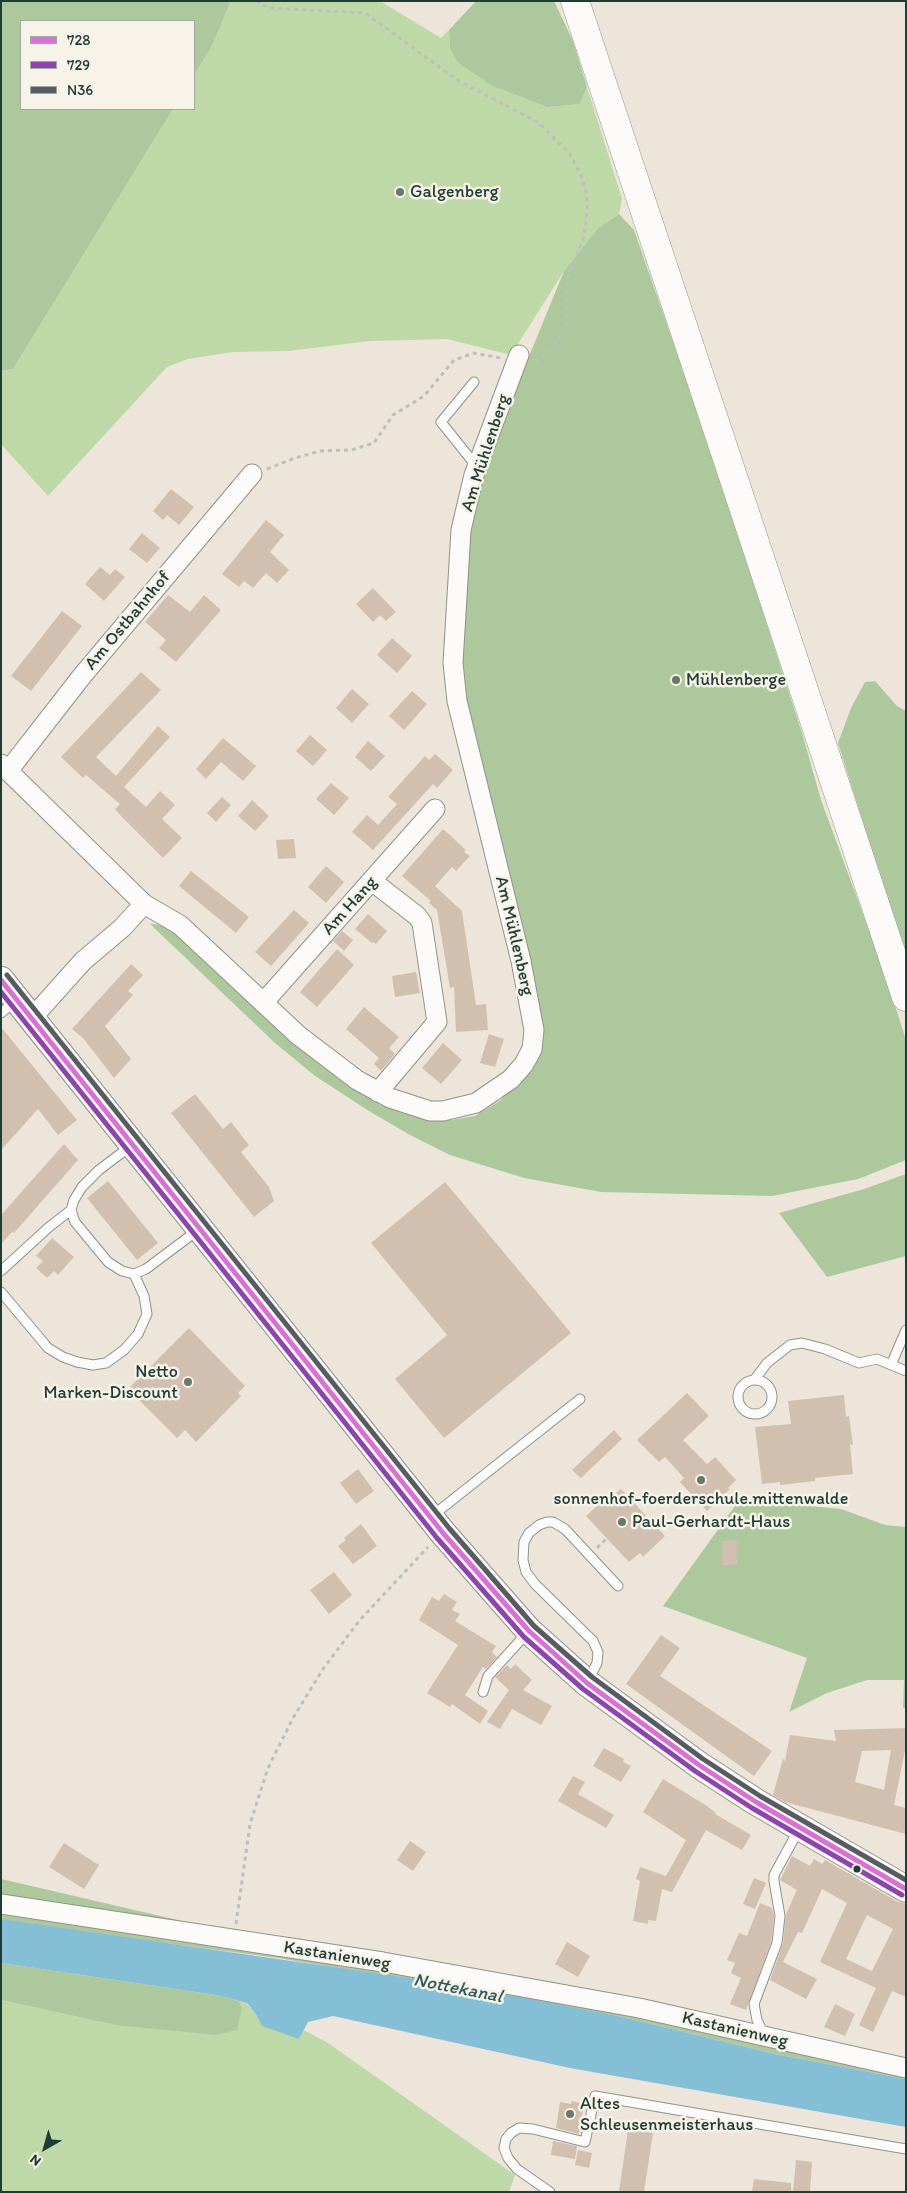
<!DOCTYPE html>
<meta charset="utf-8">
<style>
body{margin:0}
#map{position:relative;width:907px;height:2193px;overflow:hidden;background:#ede5d9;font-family:Itim,sans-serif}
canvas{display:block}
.frame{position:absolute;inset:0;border:2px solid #1f3d34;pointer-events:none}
.legend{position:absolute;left:20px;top:20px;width:175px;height:90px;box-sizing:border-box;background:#f7f3e8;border:1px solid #a1aaa0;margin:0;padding:6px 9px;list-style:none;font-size:15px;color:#1f3d34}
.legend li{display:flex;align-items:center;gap:10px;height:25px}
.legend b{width:25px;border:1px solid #a1aaa0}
.north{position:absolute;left:20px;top:2123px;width:50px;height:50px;-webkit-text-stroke:4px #f7f3e8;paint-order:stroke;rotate:218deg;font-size:14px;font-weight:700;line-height:20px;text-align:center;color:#1f3d34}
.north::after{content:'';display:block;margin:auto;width:18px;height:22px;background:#1f3d34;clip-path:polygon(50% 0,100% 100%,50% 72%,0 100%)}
</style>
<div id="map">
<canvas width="907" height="2193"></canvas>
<div class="frame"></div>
<ul class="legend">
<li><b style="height:6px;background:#da70d6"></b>728</li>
<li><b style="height:6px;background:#8e44ad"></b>729</li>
<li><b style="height:6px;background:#595b62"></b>N36</li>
</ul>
<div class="north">N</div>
</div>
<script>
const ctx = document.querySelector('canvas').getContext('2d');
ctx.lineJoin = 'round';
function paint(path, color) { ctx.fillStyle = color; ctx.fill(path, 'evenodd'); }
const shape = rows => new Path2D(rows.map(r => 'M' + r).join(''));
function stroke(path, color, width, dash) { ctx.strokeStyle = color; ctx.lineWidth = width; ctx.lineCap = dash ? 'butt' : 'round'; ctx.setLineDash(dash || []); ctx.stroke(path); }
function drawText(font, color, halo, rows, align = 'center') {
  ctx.font = font + ' Itim,sans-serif'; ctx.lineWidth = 5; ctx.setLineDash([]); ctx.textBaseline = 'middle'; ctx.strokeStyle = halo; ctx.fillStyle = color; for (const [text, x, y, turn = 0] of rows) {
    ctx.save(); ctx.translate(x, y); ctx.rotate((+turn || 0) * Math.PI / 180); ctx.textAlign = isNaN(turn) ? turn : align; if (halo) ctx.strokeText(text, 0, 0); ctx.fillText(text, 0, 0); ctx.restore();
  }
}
paint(shape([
 [231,1,380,1,441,38,449,30,450,49,458,63,492,86,547,107,580,104,587,87,622,199,619,214,598,228,564,271,511,355,447,339,370,341,289,351,232,352,188,359,167,367,48,496,1,444,1,371,13,369,173,109,194,109,194,75,211,48],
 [1,2000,115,2025,242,2008,239,2001,246,2003,257,2016,299,2039,304,2030,328,2043,515,2175,509,2192,1,2192]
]), '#bfd8a8');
paint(shape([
 [1,1,231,1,211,48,194,75,194,21,21,21,21,109,173,109,13,369,1,371],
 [476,1,554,1,573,41,587,87,580,104,547,107,492,86,458,63,450,49,449,30],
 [619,214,634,230,704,431,802,733,821,800,884,971,906,1040,906,1160,858,1179,772,1196,601,1192,524,1178,450,1155,410,1135,369,1111,315,1076,275,1043,150,924,166,925,303,1049,380,1105,417,1116,452,1120,475,1116,501,1100,537,1055,462,697,459,665,470,533,480,476,564,271,598,228],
 [875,681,897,706,906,711,906,958,838,743,851,708,865,682],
 [906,1174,906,1256,827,1277,779,1213,864,1189],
 [740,1499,841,1509,885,1525,906,1527,906,1708,903,1708,904,1680,867,1680,827,1693,789,1712,807,1658,663,1606],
 [1,1879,212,1928,507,1988,906,2073,906,2079,775,2054,618,2016,278,1958,30,1925,1,1919],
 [1,1963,216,1995,239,2001,242,2008,237,2030,216,2035,115,2025,1,2000]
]), '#aec89e');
paint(shape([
 [1,1919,464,1986,618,2016,775,2054,906,2079,906,2127,570,2068,333,2016,308,2022,299,2039,262,2026,257,2016,247,2003,239,2001,216,1995,1,1963]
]), '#85bfd6');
paint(shape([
 [171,489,194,507,179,525,167,515,163,520,153,511],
 [266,520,284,535,270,552,289,570,277,583,266,573,253,588,244,581,239,587,222,574],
 [142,533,160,548,147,563,129,549],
 [100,567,110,575,115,569,125,577,104,601,85,584],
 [373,588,396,612,386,621,380,615,373,622,356,604],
 [168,595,190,612,204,595,221,610,176,662,159,648,166,640,145,622],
 [62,611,82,626,31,691,11,676],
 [392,638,412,656,397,673,377,655],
 [141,672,161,690,96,757,116,776,158,726,170,737,124,787,146,807,160,791,175,805,162,819,182,838,163,858,120,815,115,809,120,804,86,775,83,778,61,757],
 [352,689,369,704,352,723,336,708],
 [412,691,427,704,404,730,389,716],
 [310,735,327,750,313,766,296,751],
 [223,738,256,766,243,781,221,762,206,779,196,769],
 [368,741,385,756,371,771,355,757],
 [435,754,453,770,437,788,433,784,373,850,352,832,367,815,378,825,397,804,388,797,425,756,429,760],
 [331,783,349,798,334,815,316,799],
 [222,797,231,805,216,822,207,813],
 [252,800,269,816,255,831,238,816],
 [443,829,466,850,464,852,470,856,456,871,452,867,435,886,462,911,476,1005,486,1004,488,1030,456,1032,454,987,450,988,437,910,429,903,431,901,402,876],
 [294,839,296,858,278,859,276,840],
 [326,866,344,882,326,903,308,887],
 [191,871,249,917,236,933,179,886],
 [294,910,309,923,271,966,255,952],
 [368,914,387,931,376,944,373,942,372,943,355,929],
 [342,931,353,940,344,951,333,941],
 [337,949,354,965,317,1007,300,992],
 [131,964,143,975,128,991,133,995,105,1026,131,1059,114,1078,83,1038,72,1029],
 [416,972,420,993,395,997,392,976],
 [364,1007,399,1037,389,1048,395,1054,381,1071,374,1064,379,1058,346,1029],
 [1,1027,77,1120,58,1135,38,1109,1,1150],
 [489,1034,504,1039,495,1067,480,1063],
 [443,1043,462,1060,441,1084,422,1068],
 [195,1094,223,1129,231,1122,249,1145,241,1152,269,1187,274,1201,254,1217,171,1113],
 [64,1144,78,1160,14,1233,12,1232,1,1244,1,1215],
 [108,1181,158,1243,137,1260,87,1198],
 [445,1182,571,1333,444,1438,395,1379,447,1335,371,1243],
 [52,1238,74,1257,58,1275,54,1271,47,1278,36,1268,43,1261,36,1256],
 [189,1328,245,1386,238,1393,241,1396,196,1442,185,1430,177,1438,128,1389],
 [687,1393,709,1416,683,1440,707,1464,715,1457,736,1480,728,1488,730,1489,707,1511,680,1482,684,1478,665,1457,659,1462,637,1440],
 [844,1395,846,1417,849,1416,853,1445,850,1444,853,1474,815,1478,815,1481,780,1485,780,1482,762,1484,755,1427,791,1424,788,1401],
 [614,1430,622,1439,581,1478,572,1470],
 [358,1469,374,1491,356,1504,340,1483],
 [621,1489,665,1536,643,1557,640,1553,629,1562,586,1516,612,1492,615,1494],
 [361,1524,377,1546,353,1564,338,1546,346,1540,344,1538],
 [737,1540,737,1565,722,1565,722,1541],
 [334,1572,352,1595,329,1614,310,1590],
 [444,1594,457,1602,452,1610,460,1614,455,1621,496,1646,492,1652,497,1657,486,1669,483,1667,465,1695,488,1711,480,1724,452,1704,450,1707,427,1693,458,1645,419,1620,432,1597,439,1601],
 [661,1635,680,1648,660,1676,772,1751,754,1776,626,1684],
 [515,1664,532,1680,523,1690,552,1706,541,1725,512,1709,500,1729,487,1722,509,1690,495,1677,507,1665,511,1669],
 [906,1728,905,1750,894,1805,906,1808,906,1834,785,1802,773,1795,783,1759,785,1761,790,1735,836,1741,834,1730],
 [891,1750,884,1790,855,1782,862,1751],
 [604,1748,624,1759,623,1762,631,1766,621,1782,593,1766],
 [573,1776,585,1782,578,1794,614,1815,606,1828,558,1801],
 [663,1779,707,1806,716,1813,715,1814,751,1835,742,1850,706,1830,672,1892,662,1889,656,1921,648,1920,648,1924,633,1921,640,1881,636,1879,640,1867,666,1876,686,1840,643,1812],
 [410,1841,426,1852,413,1871,397,1860],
 [64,1843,99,1865,84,1889,49,1867],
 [792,1856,810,1866,814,1859,822,1864,825,1860,898,1902,906,1904,906,1997,892,1991,873,2032,859,2025,876,1988,820,1962,847,1903,822,1889,802,1933,798,1932,783,1962,817,1979,806,1999,770,1980,783,1944,786,1914,797,1890,780,1880],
 [867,1915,893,1929,872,1971,846,1959],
 [754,1878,766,1883,755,1909,743,1904],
 [760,1903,772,1908,774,1916,771,1942,746,2010,730,2004,741,1978,731,1973,735,1963,727,1960,739,1933,747,1936],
 [567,1942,590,1956,578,1977,555,1964],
 [835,2004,855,2014,845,2036,824,2027],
 [572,2101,584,2104,579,2134,556,2128,560,2102,571,2104],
 [628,2129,653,2133,644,2192,619,2192],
 [553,2141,577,2146,575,2159,551,2155],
 [578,2150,592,2153,589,2168,575,2165],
 [796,2160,812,2162,810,2192,793,2192],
 [754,2179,791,2183,791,2192,752,2192]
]), '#d1c0b0');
const service = shape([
 [474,382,441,422,477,467],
 [1,1013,15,1002],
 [132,1145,99,1170,82,1187,74,1200,71,1210,75,1222,108,1262,122,1271,134,1274,146,1269,198,1230],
 [1,1271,49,1227,71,1210],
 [1,1292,48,1348,63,1357,77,1362,93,1365,106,1363,124,1350,138,1334,147,1314,144,1296,134,1274],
 [891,1365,906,1330],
 [755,1379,767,1363,790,1345,802,1343,825,1349,859,1363,877,1359,906,1371],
 '738 1397a17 17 0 1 1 34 0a17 17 0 1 1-34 0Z',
 [432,1516,580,1399],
 [588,1681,597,1663,598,1652,593,1641,535,1584,526,1572,523,1560,524,1542,529,1533,539,1525,547,1522,553,1522,565,1529,618,1586],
 [483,1692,488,1676,527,1633],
 [764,2035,757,2020,754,2004,777,1943,780,1916,774,1881,774,1875,799,1829],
 [550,2192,517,2169,508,2158,504,2148,506,2139,511,2133,519,2128,533,2129,585,2142,595,2096,906,2149]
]);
const minor = shape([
 [1,764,144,904,180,925,298,1035,357,1080,390,1098,430,1111,443,1111,476,1103,511,1079,524,1064,532,1049,534,1030,521,961,457,701,453,663,461,530,474,475,519,355],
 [8,771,82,676,252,474],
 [372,881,417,916,422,923,437,1022,378,1092],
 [263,1003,435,809],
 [32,1018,83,961,122,928,144,904],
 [1,1904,383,1962,639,2008,906,2068]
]);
const secondary = shape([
 [1,980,443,1533,529,1631,587,1683,699,1765,756,1802,906,1889]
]);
const primary = shape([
 [575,1,906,997]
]);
stroke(service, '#91928b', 11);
stroke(minor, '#91928b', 21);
stroke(secondary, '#91928b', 28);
stroke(primary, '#91928b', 29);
stroke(shape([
 [256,1,269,8,365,13,459,81,539,123,570,154,581,175,587,195,587,212,584,237,567,280,567,327,556,342,534,366],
 [267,469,295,458,320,451,351,450,374,443,393,415,424,396,454,360,474,353,501,358],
 [597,1548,607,1538],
 [236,1924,250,1824,268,1768,293,1718,323,1669,359,1621,428,1547]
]), '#bdbfbc', 3, [4, 4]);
stroke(service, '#fcfbf9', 9);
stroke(minor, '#fcfbf9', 19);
stroke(secondary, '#fcfbf9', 26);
stroke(primary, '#fcfbf9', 28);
stroke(shape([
 [1,980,443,1533,529,1631,587,1683,699,1765,756,1802,906,1889]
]), '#da70d6', 5);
stroke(shape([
 [1,992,437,1538,524,1637,583,1689,695,1771,752,1808,902,1895]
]), '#8e44ad', 5);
stroke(shape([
 [7,975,449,1528,534,1626,592,1677,703,1759,760,1796,906,1880]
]), '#595b62', 5);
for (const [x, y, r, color] of [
 [400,192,5,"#67786e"],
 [676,680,5,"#67786e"],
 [188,1382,5,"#67786e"],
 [701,1480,5,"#67786e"],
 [622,1522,5,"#67786e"],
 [857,1869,4.5,"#1f3d34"],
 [570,2114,5,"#67786e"]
]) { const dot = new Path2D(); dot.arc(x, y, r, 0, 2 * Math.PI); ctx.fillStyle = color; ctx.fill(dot); stroke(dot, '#f7f3e8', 2); }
drawText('18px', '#1f3d34', '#f7f3e8', [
 ["Galgenberg",410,192],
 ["Mühlenberge",686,680],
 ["Netto",178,1372,"right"],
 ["Marken-Discount",178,1393,"right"],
 ["sonnenhof-foerderschule.mittenwalde",701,1499,"center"],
 ["Paul-Gerhardt-Haus",632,1522],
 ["Altes",580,2104],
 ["Schleusenmeisterhaus",580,2125]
], 'left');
drawText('18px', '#1f3d34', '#f7f3e8', [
 ["Am Mühlenberg",486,453,-72],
 ["Am Ostbahnhof",128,621,-50],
 ["Am Hang",350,906,-48],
 ["Am Mühlenberg",514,936,77],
 ["Kastanienweg",337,1956,9],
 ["Kastanienweg",735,2030,13]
]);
drawText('italic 19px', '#2e5a5c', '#f7f3e8', [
 ["Nottekanal",458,1989,11]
]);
</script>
